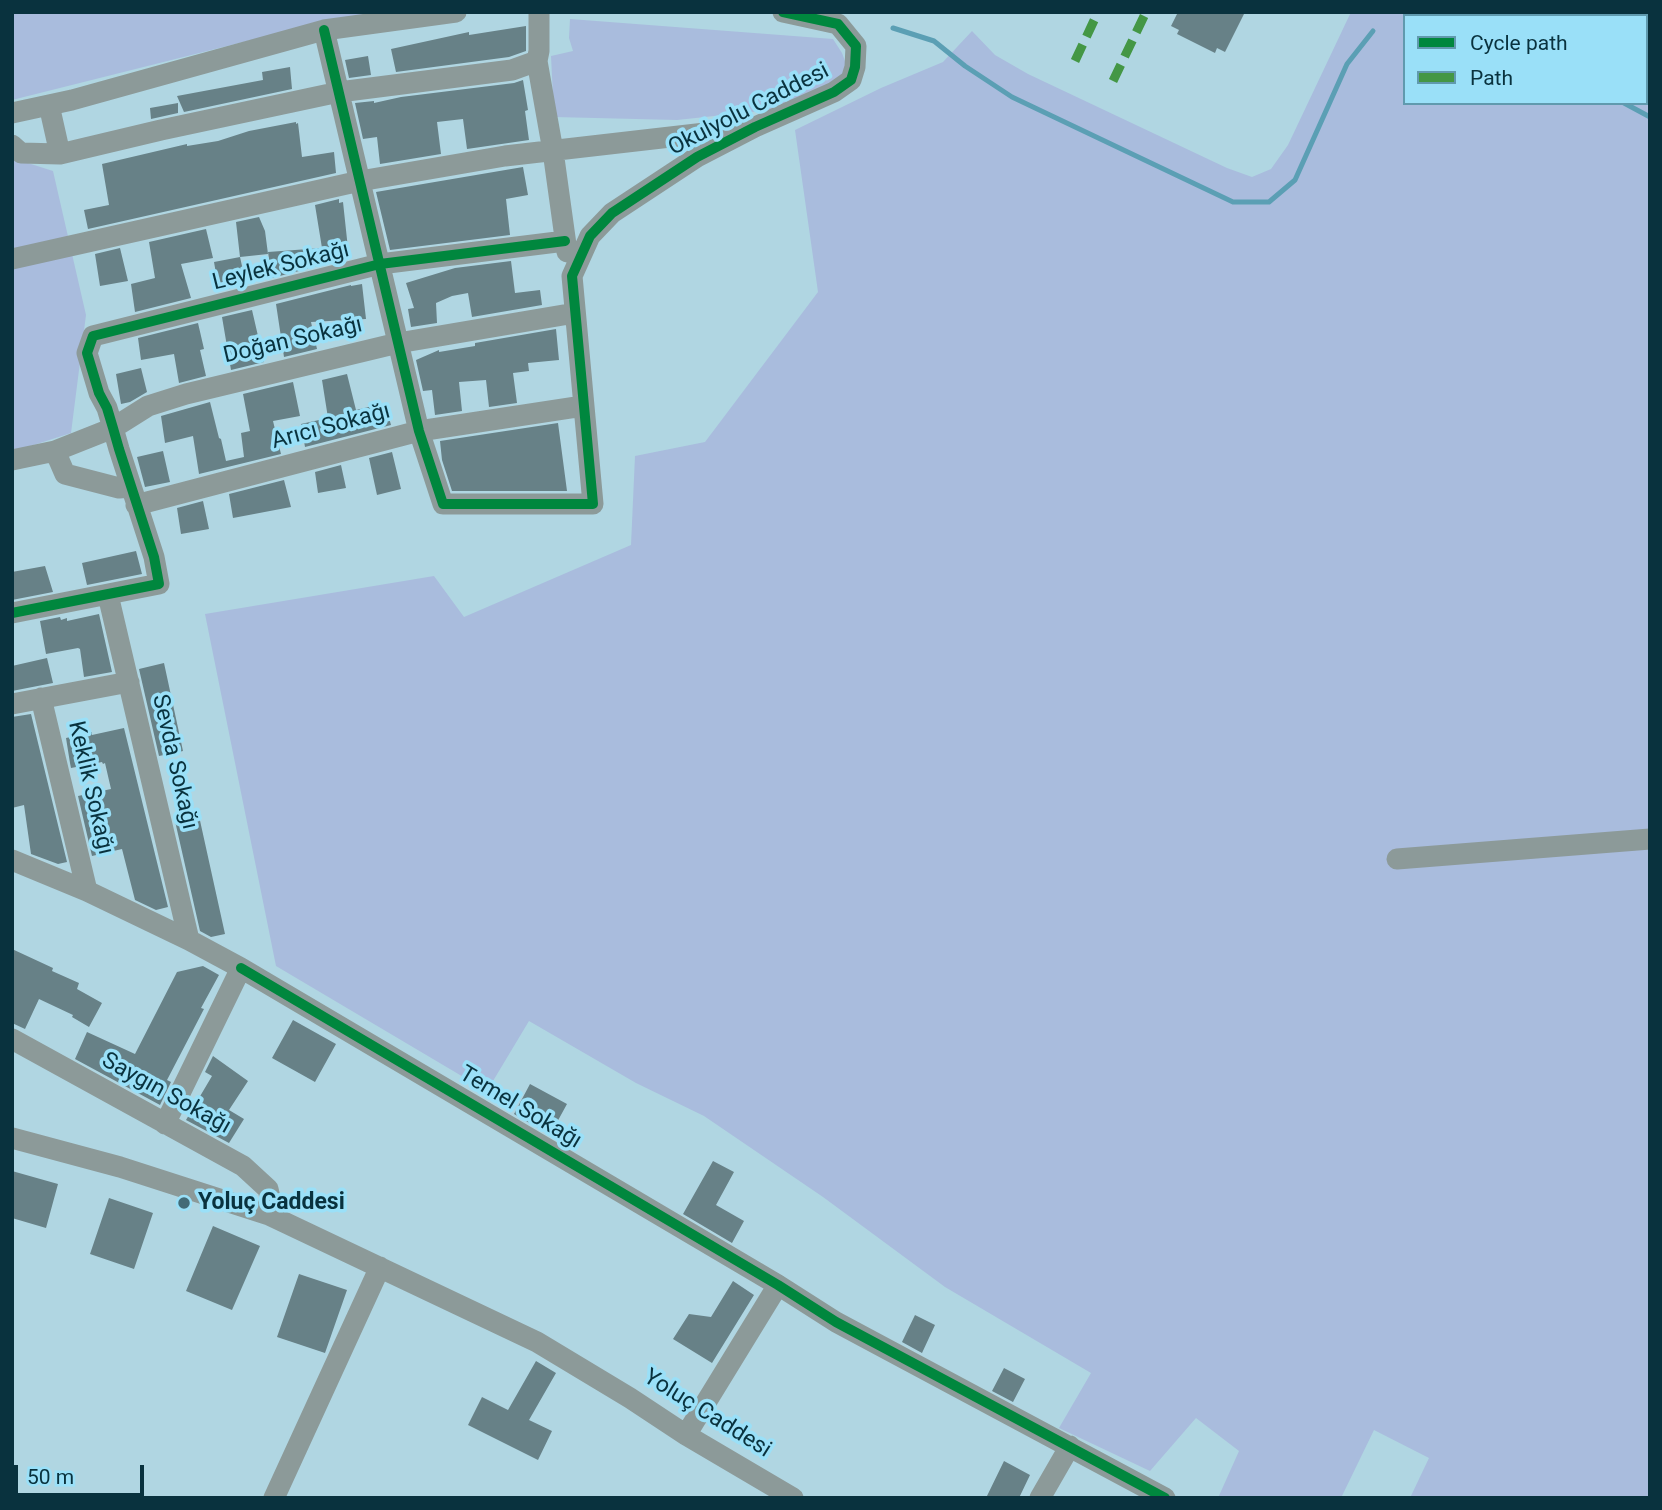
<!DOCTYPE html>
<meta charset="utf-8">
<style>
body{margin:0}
#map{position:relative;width:1662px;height:1510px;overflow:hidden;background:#b0d6e2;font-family:Roboto,sans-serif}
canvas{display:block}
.frame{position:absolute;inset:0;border:14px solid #09323e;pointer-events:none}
.legend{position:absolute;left:1403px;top:14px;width:245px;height:91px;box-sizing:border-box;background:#9ae0f8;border:2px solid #609aae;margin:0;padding:9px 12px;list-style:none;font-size:21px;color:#09323e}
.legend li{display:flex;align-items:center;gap:14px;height:35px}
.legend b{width:35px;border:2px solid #609aae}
.scale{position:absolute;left:14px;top:1465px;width:130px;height:32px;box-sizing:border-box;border:4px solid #09323e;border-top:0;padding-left:9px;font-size:21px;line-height:24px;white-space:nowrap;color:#09323e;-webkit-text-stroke:5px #9ae0f8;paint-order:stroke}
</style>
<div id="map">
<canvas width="1662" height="1510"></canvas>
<div class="frame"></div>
<ul class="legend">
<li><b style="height:9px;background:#00873e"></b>Cycle path</li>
<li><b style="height:9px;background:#449745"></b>Path</li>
</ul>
<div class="scale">50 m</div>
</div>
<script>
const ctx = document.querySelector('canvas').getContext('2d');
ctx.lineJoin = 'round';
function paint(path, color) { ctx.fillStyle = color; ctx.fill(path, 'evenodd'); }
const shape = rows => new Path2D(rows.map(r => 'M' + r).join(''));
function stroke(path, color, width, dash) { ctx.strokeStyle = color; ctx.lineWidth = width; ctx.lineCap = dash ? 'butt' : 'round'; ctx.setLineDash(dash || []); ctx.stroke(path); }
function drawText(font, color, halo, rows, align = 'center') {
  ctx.font = font + ' Roboto,sans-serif'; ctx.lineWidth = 7; ctx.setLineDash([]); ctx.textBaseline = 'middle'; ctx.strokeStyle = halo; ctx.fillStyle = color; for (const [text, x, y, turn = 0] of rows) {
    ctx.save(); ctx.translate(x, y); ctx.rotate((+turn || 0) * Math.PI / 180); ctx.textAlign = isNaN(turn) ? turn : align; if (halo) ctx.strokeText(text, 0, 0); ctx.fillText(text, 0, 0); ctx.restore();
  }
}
paint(shape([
 [12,12,388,12,327,21,12,100],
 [1351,12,1448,12,1454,16,1405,16,1405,103,1646,103,1646,16,1636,16,1638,12,1650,12,1650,1498,1410,1498,1429,1458,1374,1430,1341,1498,1218,1498,1239,1451,1196,1418,1150,1471,1059,1428,1091,1373,945,1287,823,1197,704,1116,636,1083,529,1021,487,1091,276,966,205,614,434,576,464,617,631,545,635,456,705,442,818,292,795,130,881,88,943,62,972,31,995,55,1028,74,1227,168,1252,177,1271,169,1288,145],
 [570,19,833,39,842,53,846,64,841,77,824,91,770,110,677,120,554,117,551,56,573,51,569,38],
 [12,158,53,171,86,315,71,433,12,452]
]), '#a9bcdd');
stroke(shape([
 [893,28,934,41,965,66,1012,97,1233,202,1269,202,1295,180,1347,64,1373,31],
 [1624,103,1650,117]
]), '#5b9fb4', 5);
paint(shape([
 [1178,12,1245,12,1225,52,1217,48,1215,53,1177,34,1179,30,1171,26],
 [526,26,526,51,509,57,396,72,391,49,469,32,469,35],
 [368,56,371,75,349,78,345,60],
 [290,67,292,89,184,112,177,96,263,80,262,72],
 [523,80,528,110,525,111,529,140,467,149,463,119,437,122,441,154,380,164,377,137,363,139,355,103,374,101,374,103,401,97,514,83],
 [178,103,178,113,151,119,150,108],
 [296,122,296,124,298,123,302,157,334,152,336,173,88,229,84,210,109,205,102,164,187,144,187,146,218,141,249,131],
 [523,167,528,195,506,199,510,235,390,250,376,192],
 [339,199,339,203,343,202,349,258,272,278,268,252,322,248,315,205],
 [259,217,265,231,268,254,240,257,236,222],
 [206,229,213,258,181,264,191,298,135,312,131,284,155,278,149,242],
 [120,248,128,281,100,286,95,254],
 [240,257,246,284,219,291,214,262],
 [511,261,515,293,540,290,542,305,472,317,468,293,452,296,436,303,437,323,411,327,408,309,414,308,406,283,455,268],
 [362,284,366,319,311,322,317,349,284,357,276,304,351,285,351,286],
 [252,310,264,362,231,370,222,317],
 [198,323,204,349,200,350,206,376,179,383,174,354,141,360,138,338],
 [556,329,559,360,528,363,529,371,513,373,517,403,489,407,486,380,459,382,462,411,435,415,432,390,423,391,416,360,439,350,439,352,475,346,475,343],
 [141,368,147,392,130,402,121,404,116,374],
 [347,374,356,410,385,403,391,425,305,447,301,424,328,418,322,380],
 [293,382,300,416,273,421,281,454,199,474,193,436,165,443,161,416,210,402,219,438,221,439,226,461,244,457,241,433,250,431,243,394],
 [558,423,567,491,452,491,442,460,440,441],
 [163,451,170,482,145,487,137,457],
 [392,452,401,489,377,495,369,458],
 [341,465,346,488,318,493,315,472],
 [284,480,291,507,233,518,229,494],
 [203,501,209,529,181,534,177,508],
 [136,551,142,574,87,585,82,563],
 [45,566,53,592,12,600,12,572],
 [99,614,112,672,84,677,80,649,78,648,46,654,40,621,60,617,61,620,67,618,67,621],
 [47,658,53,683,12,691,12,666],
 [164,663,183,751,159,756,139,669],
 [31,714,67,862,58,864,31,854,24,805,12,808,12,717],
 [124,728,168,907,156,910,135,900,122,849,92,856,78,796,111,789,105,763,103,764,102,762,71,768,70,763,66,738,92,732,92,735],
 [199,816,225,934,211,937,200,931,175,821],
 [12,949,53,968,52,971,79,983,77,989,102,1003,89,1027,72,1017,73,1015,39,999,25,1029,12,1023],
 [203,966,219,975,201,1008,204,1009,167,1080,171,1082,160,1105,75,1059,87,1032,135,1054,177,972],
 [293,1020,336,1044,315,1082,272,1058],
 [213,1056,248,1081,229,1110,244,1119,229,1143,186,1120,212,1076,205,1072],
 [530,1084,567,1104,550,1135,514,1114],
 [713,1161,734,1172,716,1205,744,1221,732,1243,683,1214],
 [12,1171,58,1184,46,1228,12,1218],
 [109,1198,153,1213,134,1269,90,1254],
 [213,1226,260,1246,232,1310,186,1291],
 [299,1274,347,1290,325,1353,277,1337],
 [733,1281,754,1295,712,1363,673,1339,689,1314,711,1317],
 [915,1315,935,1325,922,1353,902,1342],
 [536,1361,556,1373,529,1420,552,1431,538,1460,468,1425,482,1397,508,1410],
 [1004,1368,1025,1379,1013,1402,992,1391],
 [1004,1461,1030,1475,1019,1498,986,1498]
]), '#678187');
stroke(shape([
 [324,30,419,431,443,504,593,504,572,276,590,236,612,213,697,157,755,127,834,92,851,80,855,67,856,46,838,24,783,12],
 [537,61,553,151,567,252],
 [49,105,60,154],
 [12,113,72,100,324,30,456,12],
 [12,145,21,153,60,154,161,130,339,92,512,70,537,61,539,51,539,12],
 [12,259,360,181,505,156,740,129],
 [55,451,65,474,119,488,131,487],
 [12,460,55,451,113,428,148,406,186,394,398,343,575,313],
 [136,505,419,431,583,406],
 [108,595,189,940],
 [12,613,159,584,154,557,119,449,113,428,107,408,99,393,87,353,93,336,380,264,565,241],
 [41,698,87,891],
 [12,704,129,682],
 [1397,859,1650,839],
 [12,860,87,891,189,940,241,968,165,1124],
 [241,968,778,1285,836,1322,1165,1498],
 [12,1039,243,1166,268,1189,271,1202,269,1215],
 [12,1138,120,1167,269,1215,537,1342,630,1398,686,1435,793,1498],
 [686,1435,778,1285],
 [274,1498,380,1267],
 [1040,1498,1070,1446]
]), '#8c9a99', 21);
stroke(shape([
 [1075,61,1098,12],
 [1113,81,1146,12]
]), '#449745', 9, [18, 9]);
stroke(shape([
 [324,30,419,431,443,504,593,504,572,276,590,236,612,213,697,157,755,127,834,92,851,80,855,67,856,46,838,24,783,12],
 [12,613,159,584,154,557,119,449,113,428,107,408,99,393,87,353,93,336,380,264,565,241],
 [241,968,778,1285,836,1322,1165,1498]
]), '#00873e', 10);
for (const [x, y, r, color] of [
 [184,1203,7,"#436b77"]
]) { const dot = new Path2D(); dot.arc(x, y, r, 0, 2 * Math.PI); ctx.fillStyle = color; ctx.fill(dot); stroke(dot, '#9ae0f8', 2.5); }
drawText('23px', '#09323e', '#9ae0f8', [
 ["Okulyolu Caddesi",749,110,-27],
 ["Leylek Sokağı",281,267,-14],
 ["Doğan Sokağı",293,341,-13],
 ["Arıcı Sokağı",331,427,-15],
 ["Sevda Sokağı",174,762,77],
 ["Keklik Sokağı",90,788,77],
 ["Saygın Sokağı",166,1094,29],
 ["Temel Sokağı",520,1108,31],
 ["Yoluç Caddesi",707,1414,32]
]);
drawText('bold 23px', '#09323e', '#9ae0f8', [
 ["Yoluç Caddesi",198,1203]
], 'left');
</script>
